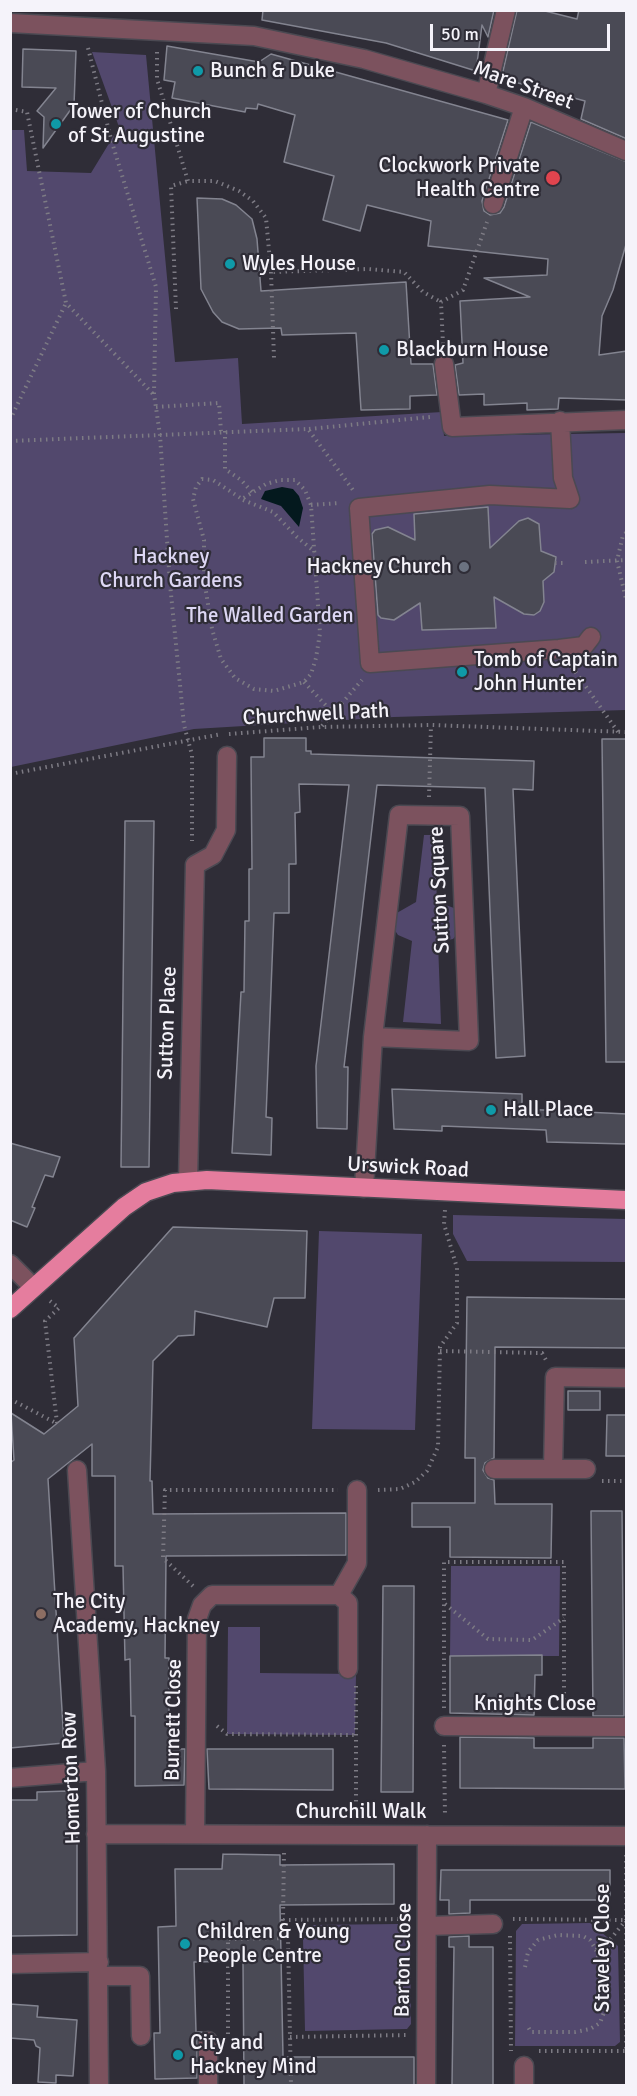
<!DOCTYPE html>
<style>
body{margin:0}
#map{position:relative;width:637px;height:2096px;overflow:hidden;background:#2f2d37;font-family:Signika,sans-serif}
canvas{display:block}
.frame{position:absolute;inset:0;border:12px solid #f5f3fa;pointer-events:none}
.scale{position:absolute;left:430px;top:24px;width:180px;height:27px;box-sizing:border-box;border:3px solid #f5f3fa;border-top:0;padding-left:8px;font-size:18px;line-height:21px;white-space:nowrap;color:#f5f3fa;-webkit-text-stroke:4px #2f2d37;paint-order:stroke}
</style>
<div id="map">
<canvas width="637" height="2096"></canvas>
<div class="frame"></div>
<div class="scale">50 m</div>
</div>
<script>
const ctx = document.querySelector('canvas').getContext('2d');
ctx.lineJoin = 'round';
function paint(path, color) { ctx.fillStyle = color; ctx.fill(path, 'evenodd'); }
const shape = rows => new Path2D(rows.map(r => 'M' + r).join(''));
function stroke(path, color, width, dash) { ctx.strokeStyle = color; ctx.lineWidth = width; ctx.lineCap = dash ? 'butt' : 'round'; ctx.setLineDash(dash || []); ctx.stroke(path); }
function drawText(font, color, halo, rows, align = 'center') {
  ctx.font = font + ' Signika,sans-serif'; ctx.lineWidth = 4.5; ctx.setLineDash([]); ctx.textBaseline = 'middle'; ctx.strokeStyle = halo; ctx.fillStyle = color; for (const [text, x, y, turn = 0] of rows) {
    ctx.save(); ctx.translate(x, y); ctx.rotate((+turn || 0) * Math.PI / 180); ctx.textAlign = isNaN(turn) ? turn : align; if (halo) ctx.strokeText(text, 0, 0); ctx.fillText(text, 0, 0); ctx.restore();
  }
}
paint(shape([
 [92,52,146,55,175,362,238,358,242,424,442,412,444,436,626,433,626,710,394,717,194,729,11,767,11,130,24,130,27,171,91,173,119,127],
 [424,835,434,835,437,902,454,908,459,915,458,933,453,939,438,942,441,1024,403,1022,412,941,398,935,394,929,395,914,416,902],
 [453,1215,626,1219,626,1262,467,1261,453,1234],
 [319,1231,422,1234,415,1430,312,1429],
 [451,1566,560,1566,559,1656,450,1656],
 [228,1627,260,1627,260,1673,356,1674,355,1735,227,1734],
 [590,1923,618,1946,620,2042,615,2046,515,2046,516,1931,522,1924],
 [398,1924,410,1940,411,2024,407,2029,305,2031,303,1938,309,1937,309,1925]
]), '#52486d');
paint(shape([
 [282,487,293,489,299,496,303,508,299,527,281,506,261,499,265,491]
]), '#04191e');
const building = shape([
 [263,10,494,10,488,37,482,25,476,71,386,43,262,20,263,10],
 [517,10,541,10,577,19,579,10,627,10,627,139,581,119,585,101,507,80,503,71,517,10],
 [167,46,259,62,271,54,508,120,482,201,484,211,490,215,500,213,504,207,531,122,627,162,627,241,613,290,602,316,599,355,627,351,627,400,559,398,558,409,527,410,527,403,484,405,484,394,459,395,455,365,463,363,460,301,530,297,484,278,547,275,548,259,428,246,431,221,367,205,360,231,323,220,334,176,284,162,295,115,258,104,257,109,246,108,245,112,172,98,175,82,164,80,167,46],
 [23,49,76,51,74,105,43,148,44,117,37,111,56,88,22,87,23,49],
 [197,198,222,199,236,205,252,219,257,239,261,291,406,282,411,364,433,364,437,395,410,396,410,409,361,410,356,333,282,335,281,328,239,329,222,322,213,312,201,289,197,198],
 [488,507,490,548,519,521,528,518,539,524,541,551,556,557,554,572,543,581,544,602,540,611,534,615,524,614,494,597,496,628,422,630,420,603,394,620,381,618,378,615,372,534,375,530,388,527,415,540,414,514,488,507],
 [264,738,306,738,306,751,311,751,311,754,534,761,533,790,513,789,525,1056,496,1058,485,788,377,785,344,1067,348,1067,347,1129,317,1128,316,1066,349,785,299,784,300,812,295,813,296,864,289,864,289,913,274,913,266,1117,272,1118,271,1155,232,1153,241,992,244,992,245,921,249,921,249,869,252,869,251,757,264,757,264,738],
 [602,739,627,739,627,1062,606,1062,602,739],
 [125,821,154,821,149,1167,121,1167,125,821],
 [392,1089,522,1094,522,1109,627,1114,627,1144,547,1142,546,1130,442,1126,442,1131,394,1129,392,1089],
 [10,1143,60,1157,53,1177,45,1175,32,1207,35,1208,27,1227,10,1220,10,1143],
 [173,1227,307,1231,305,1298,274,1298,267,1327,195,1311,194,1335,178,1336,153,1361,150,1481,152,1481,153,1514,346,1513,346,1555,166,1556,165,1658,169,1658,169,1716,174,1716,174,1749,185,1749,184,1785,135,1786,135,1716,131,1716,130,1659,125,1660,123,1566,115,1566,115,1476,92,1476,92,1444,48,1479,64,1743,10,1748,10,1463,14,1460,11,1413,44,1434,78,1406,74,1338,173,1227],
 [467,1297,627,1299,627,1348,495,1347,494,1458,485,1463,483,1470,488,1478,494,1480,495,1504,552,1504,551,1558,450,1557,450,1527,412,1527,412,1503,475,1503,475,1458,465,1458,467,1297],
 [568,1391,600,1391,600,1410,568,1410,568,1391],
 [607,1415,627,1415,627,1456,606,1456,607,1415],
 [591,1511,622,1511,624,1716,593,1716,591,1511],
 [383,1586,414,1586,413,1792,381,1792,383,1586],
 [542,1655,542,1675,535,1675,534,1715,450,1713,450,1656,542,1655],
 [460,1737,534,1738,534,1748,593,1748,593,1738,624,1738,625,1789,460,1788,460,1737],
 [207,1749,333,1749,333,1790,209,1789,207,1749],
 [69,1791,77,1799,77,1935,10,1936,10,1800,37,1800,37,1792,69,1791],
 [223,1854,280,1855,280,1865,394,1864,394,1904,280,1905,283,2057,414,2057,414,2085,244,2085,243,1961,194,1962,196,2032,202,2032,197,2041,197,2078,155,2079,154,2033,160,2033,158,1927,176,1926,175,1869,222,1869,223,1854],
 [441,1870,610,1870,610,1900,470,1900,470,1913,449,1914,449,1900,440,1900,441,1870],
 [469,1936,469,1947,493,1947,493,2085,452,2085,454,1947,449,1947,449,1937,469,1936],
 [10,2004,38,2006,37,2017,77,2020,73,2076,56,2075,56,2083,38,2082,40,2048,36,2046,34,2040,10,2038,10,2004]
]);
paint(building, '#4a4a55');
stroke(building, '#838490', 1.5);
const minor = shape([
 [10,23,254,36,364,59,486,94,524,107,626,151],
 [486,94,506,10],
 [493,204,524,107],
 [444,364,452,427,626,420],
 [560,421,563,478,570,499,490,495,359,508,370,663,559,649,584,646,591,637],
 [188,1181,195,865,213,855,226,830,227,756],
 [364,1188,373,1037,399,815,460,816,469,1041,373,1037],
 [10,1264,33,1287],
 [494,1469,586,1469],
 [553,1469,555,1377,626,1378],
 [77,1470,96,1771,99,2086],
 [339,1595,357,1563,357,1490],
 [444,1726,626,1727],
 [10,1778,96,1771],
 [96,1834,626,1836],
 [195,1834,197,1619,202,1605,212,1595,339,1595,348,1603,348,1669],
 [427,1926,493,1924],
 [10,1964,99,1962],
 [99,1976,140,1976,141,2036],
 [524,2066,524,2086],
 [208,2086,208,2041],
 [426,2086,427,1835]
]);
const highway = shape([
 [10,1309,124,1207,146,1192,173,1183,207,1180,626,1200]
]);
stroke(minor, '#4b4952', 21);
stroke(highway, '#4b4952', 21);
stroke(shape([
 [88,48,111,139,156,287,154,394,160,435,170,584,184,725,192,755,192,841],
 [157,52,157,79,188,181,215,181,239,191,253,201,266,218,271,272,368,269,404,272,423,292,441,302],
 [10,109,27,112,66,303,153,394],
 [271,272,274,358],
 [176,309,171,186,188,181],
 [443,344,441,302,463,290,487,222],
 [156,407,219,403,221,431],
 [10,420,66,303],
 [309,429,430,417],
 [225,431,225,469,241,480,253,493],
 [10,441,308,429,353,490],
 [243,500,273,512,297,537,315,552],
 [311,505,340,503],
 [626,533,623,535,617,561,626,599],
 [585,562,626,560],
 [555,563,566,563],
 [170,584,204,579,204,540,193,499,196,487,202,479,213,480,242,499,266,484,280,480,295,480,305,490,311,505,320,633,316,658,311,674,304,682,274,691,254,689,235,678,221,659,212,629,204,579],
 [572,667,618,732],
 [304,682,333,713],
 [322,726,362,680],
 [229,734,321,727,431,725,626,732],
 [10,774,222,734],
 [429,797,431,725],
 [50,1301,59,1308,45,1321,57,1423],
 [440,1351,542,1353,546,1360],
 [10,1399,56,1423],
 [602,1481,626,1481],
 [378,1490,400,1489,415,1482,427,1471,438,1447,440,1347,457,1323,457,1268,444,1224,445,1210],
 [193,1586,163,1558,165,1490,338,1490],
 [445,1604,488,1639,532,1640,564,1618],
 [356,1686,356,1817],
 [444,1708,444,1562,564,1562,564,1708],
 [217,1726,227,1734,355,1735],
 [444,1745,445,1816],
 [284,1853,283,1920,288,1938,291,2086],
 [626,1855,626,2051],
 [513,1919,626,1920],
 [283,1920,408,1919],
 [510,1936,511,2051],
 [596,1950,609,1941,626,1920],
 [525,1967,528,1952,538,1940,558,1935,583,1936,590,1940,596,1950,606,1983,606,2007,600,2023,590,2029,575,2032,531,2032,527,2025],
 [228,2034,228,1939,288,1938],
 [290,2037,407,2035],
 [539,2051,626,2051]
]), '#7d7b84', 4, [1.5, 4.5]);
stroke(minor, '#7c525e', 18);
stroke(highway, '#e57d9e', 18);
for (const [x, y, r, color] of [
 [198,71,6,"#0f9aa8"],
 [56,124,6,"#0f9aa8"],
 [553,178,8,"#e0444e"],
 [230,264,6,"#0f9aa8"],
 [384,350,6,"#0f9aa8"],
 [464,567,6,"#6b7280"],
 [462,672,6,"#0f9aa8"],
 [491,1110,6,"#0f9aa8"],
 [41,1614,6,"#8d6e63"],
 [185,1944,6,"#0f9aa8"],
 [178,2055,6,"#0f9aa8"]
]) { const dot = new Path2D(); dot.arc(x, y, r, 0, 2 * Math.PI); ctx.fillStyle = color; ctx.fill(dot); stroke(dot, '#2f2d37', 2); }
drawText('21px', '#f5f3fa', '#2f2d37', [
 ["Bunch & Duke",210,71],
 ["Tower of Church",68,112],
 ["of St Augustine",68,136],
 ["Clockwork Private",540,166,"right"],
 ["Health Centre",540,190,"right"],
 ["Wyles House",242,264],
 ["Blackburn House",396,350],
 ["Hackney Church",452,567,"right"],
 ["Tomb of Captain",474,660],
 ["John Hunter",474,684],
 ["Hall Place",503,1110],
 ["The City",53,1602],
 ["Academy, Hackney",53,1626],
 ["Children & Young",197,1932],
 ["People Centre",197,1956],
 ["City and",190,2043],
 ["Hackney Mind",190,2067]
], 'left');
drawText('21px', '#f5f3fa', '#2f2d37', [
 ["Mare Street",523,86,20],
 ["Churchwell Path",316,715,-3],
 ["Sutton Square",440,890,-93],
 ["Sutton Place",168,1023,-88],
 ["Urswick Road",408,1168,3],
 ["Knights Close",535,1704],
 ["Burnett Close",174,1720,-89],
 ["Homerton Row",72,1778,-92],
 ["Churchill Walk",361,1812],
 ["Staveley Close",603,1948,-90],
 ["Barton Close",404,1960,-89]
]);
drawText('21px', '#ddd7f4', '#2f2d37', [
 ["Hackney",171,557],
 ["Church Gardens",171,581],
 ["The Walled Garden",270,616]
]);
</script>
